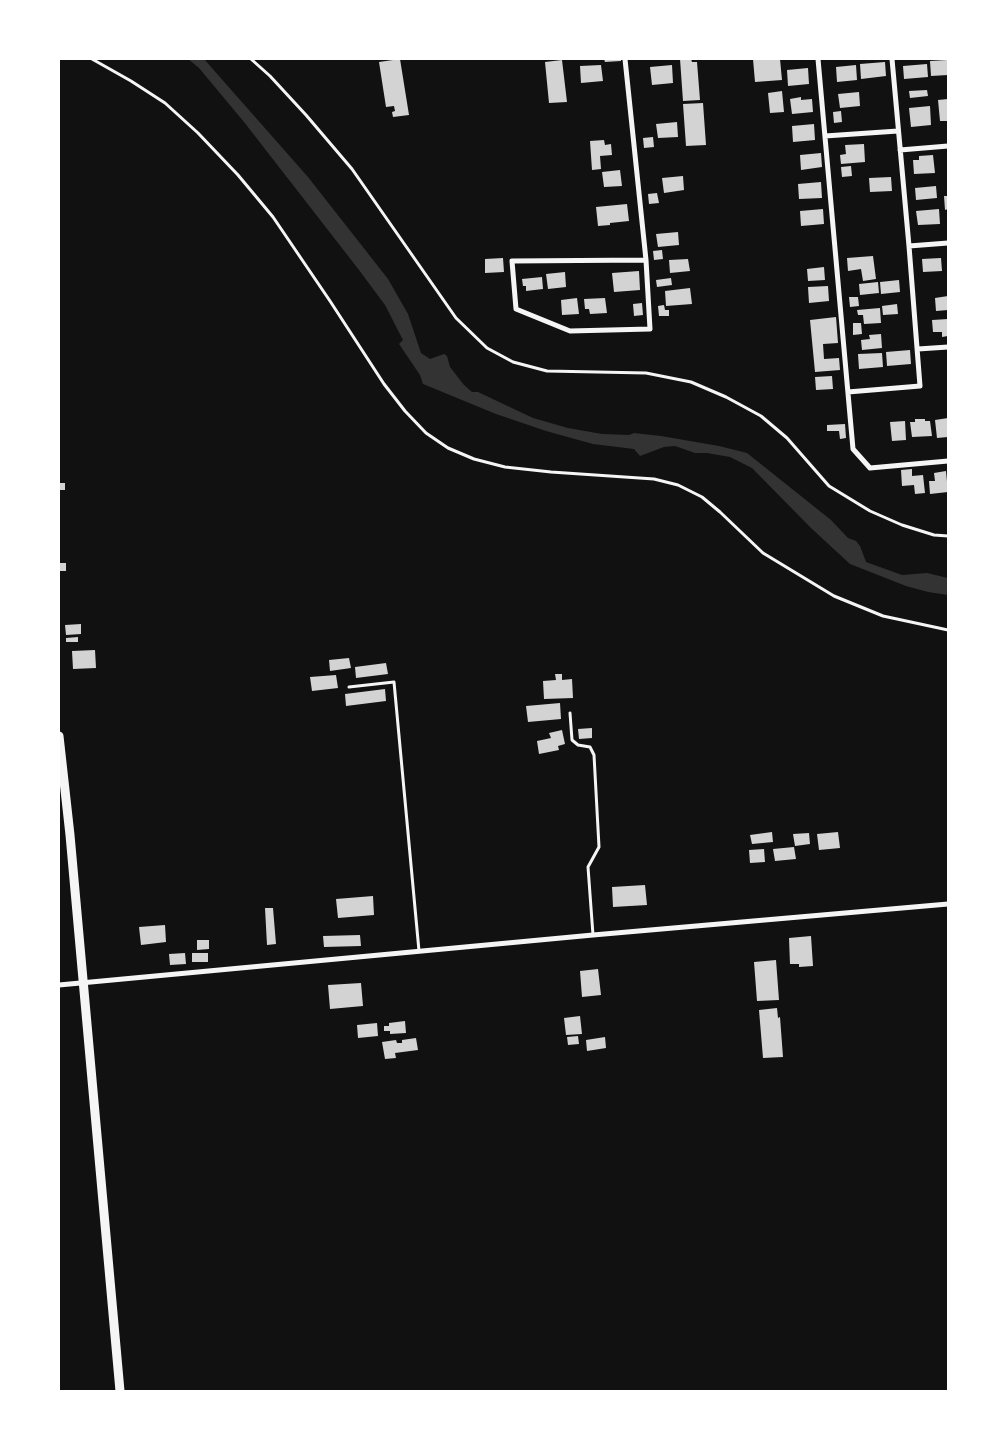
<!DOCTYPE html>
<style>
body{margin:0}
#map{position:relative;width:1007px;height:1450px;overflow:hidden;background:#111;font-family:Roboto,sans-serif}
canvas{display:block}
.frame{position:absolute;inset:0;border:60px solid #fff;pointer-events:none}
</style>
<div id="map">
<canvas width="1007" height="1450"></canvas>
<div class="frame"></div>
</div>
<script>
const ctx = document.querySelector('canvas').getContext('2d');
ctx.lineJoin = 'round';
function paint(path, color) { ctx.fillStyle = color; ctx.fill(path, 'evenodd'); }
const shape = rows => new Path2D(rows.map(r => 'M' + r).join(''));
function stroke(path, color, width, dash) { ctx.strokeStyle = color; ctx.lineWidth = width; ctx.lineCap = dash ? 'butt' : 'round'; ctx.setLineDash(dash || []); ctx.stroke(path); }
paint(shape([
 [188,59,204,59,308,177,388,279,408,314,421,353,430,359,444,354,447,356,450,367,464,385,472,392,478,392,533,418,568,428,602,434,629,435,634,433,661,436,719,446,747,453,831,520,848,538,856,541,860,546,866,562,902,575,927,573,948,578,948,595,928,592,906,586,850,564,811,528,752,468,730,457,707,453,695,453,675,446,664,447,640,456,634,449,593,444,546,431,496,414,423,384,420,375,399,344,403,340,385,305,359,270,244,122,199,68]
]), '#333');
paint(shape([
 [400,59,409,115,393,117,392,112,395,111,394,106,386,107,379,62],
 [604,59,621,59,621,61,605,62],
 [680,59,691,59,692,62,697,62,700,100,683,101],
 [753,59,780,59,782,80,755,82],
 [562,60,567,102,549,103,545,62],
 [947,60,948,75,931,76,930,61],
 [885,62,886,76,861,79,860,64],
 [927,64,928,77,904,79,903,66],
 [601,65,603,81,581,83,580,66],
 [672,65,673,83,652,85,650,67],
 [856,65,857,80,837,82,836,67],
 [808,68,809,84,788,86,787,70],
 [927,90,928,96,910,98,909,91],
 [782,91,784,112,770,113,768,93],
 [859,92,860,106,840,108,838,94],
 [801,97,801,100,812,99,813,112,792,114,790,99],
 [948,99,948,121,940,121,938,100],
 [703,103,706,145,686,146,683,104],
 [930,106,931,125,911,127,909,108],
 [841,111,842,122,834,123,833,112],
 [677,122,678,137,658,138,656,124],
 [814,124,815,140,793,142,792,126],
 [653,137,654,147,644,148,643,138],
 [604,140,605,145,611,144,612,155,600,156,601,169,592,170,590,141],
 [864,144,865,162,841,164,840,155,846,154,845,145],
 [821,153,822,167,801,170,800,155],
 [933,155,935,173,914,174,913,160,919,160,919,156],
 [851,166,852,176,842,177,841,167],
 [620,170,622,186,604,187,602,172],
 [683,176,684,190,664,193,662,178],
 [891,177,892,191,870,192,869,178],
 [821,182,822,198,799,199,798,184],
 [936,186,937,198,916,200,915,188],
 [657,193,659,203,649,204,648,194],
 [944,196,948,196,948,209,945,210],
 [627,204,629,221,610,223,610,225,598,226,596,207],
 [823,209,824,224,801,226,800,211],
 [939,209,940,224,918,225,916,211],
 [678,232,679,245,658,247,656,234],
 [662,250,663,259,654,260,653,251],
 [873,256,876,279,863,281,861,269,848,271,847,258],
 [503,258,504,272,485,273,485,259],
 [941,258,942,271,923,272,922,259],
 [688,259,690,271,670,273,669,260],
 [824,267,825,280,808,281,807,269],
 [639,271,640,290,614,292,612,273],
 [565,272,566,287,548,289,546,274],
 [542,277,543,289,526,291,526,286,523,286,522,279],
 [671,278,672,285,657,287,656,280],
 [899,280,900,292,881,294,880,282],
 [878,282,879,293,860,295,859,284],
 [828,286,829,301,809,303,808,287],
 [690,288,692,304,666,306,665,291],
 [948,296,948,310,936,311,935,298],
 [849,297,858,297,859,306,850,307],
 [577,298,579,314,562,315,561,300],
 [605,298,607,313,590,314,589,309,585,309,584,299],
 [642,303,643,315,634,316,633,304],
 [897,304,898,314,883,315,882,306],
 [664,305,665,310,669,310,669,316,659,316,658,306],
 [880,308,881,323,864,324,863,315,858,315,857,310],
 [836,317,838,343,823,344,824,359,839,358,840,370,815,372,810,320],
 [948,319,948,336,942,337,942,332,933,332,932,320],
 [853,323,861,323,862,334,853,335],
 [881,334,882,348,862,350,861,340,870,339,869,335],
 [910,350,911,364,887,366,886,352],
 [882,353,883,367,859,369,858,354],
 [832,376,833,389,816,390,815,377],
 [948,418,948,437,937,438,935,420],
 [915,419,925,419,925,421,930,421,932,436,912,437,910,422,915,422],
 [905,421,906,440,892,441,890,422],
 [845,424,846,438,840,439,839,431,827,431,827,425],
 [912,469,912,476,923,475,925,493,915,494,914,485,902,486,901,470],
 [946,471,948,492,930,494,929,481,935,481,934,473],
 [59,483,65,483,65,490,59,490],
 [59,563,66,563,66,571,59,571],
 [81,624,81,634,66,635,65,625],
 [78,637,78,642,66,642,66,638],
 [95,650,96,668,73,669,72,651],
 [349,658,351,668,330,671,329,660],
 [386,663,388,674,356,678,355,667],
 [555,674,562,674,562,680,572,679,573,698,544,699,543,681,556,680],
 [336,675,338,688,312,691,310,677],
 [385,689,386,701,346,706,345,694],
 [560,703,561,719,528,722,526,706],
 [592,728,592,738,579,739,578,729],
 [562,730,565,744,558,746,559,750,539,754,537,741,551,738,549,733],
 [772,832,773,842,752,844,750,835],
 [838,832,840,848,819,850,817,834],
 [809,833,810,844,795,846,793,834],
 [794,847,796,859,775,861,773,849],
 [764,849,765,862,750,863,749,850],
 [645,885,647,905,613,907,612,887],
 [373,896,374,915,338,918,336,899],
 [265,908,273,908,276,944,267,945],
 [165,925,166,942,141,945,139,927],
 [360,935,361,946,324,947,323,936],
 [811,936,813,966,799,967,799,964,790,964,789,938],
 [197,940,209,940,209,949,197,950],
 [185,953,186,964,170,965,169,954],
 [192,953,208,953,208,962,192,962],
 [776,960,779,1000,757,1001,754,962],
 [598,969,601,995,582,997,580,971],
 [361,983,363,1006,330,1009,328,985],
 [777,1008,778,1018,780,1017,783,1057,763,1058,759,1010],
 [580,1016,582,1034,566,1035,564,1018],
 [405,1021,406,1033,390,1034,390,1031,384,1031,384,1026,389,1026,389,1023],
 [377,1023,378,1036,358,1038,357,1025],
 [578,1036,579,1044,568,1045,567,1037],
 [605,1037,606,1048,587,1051,586,1040],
 [416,1038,418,1050,395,1053,396,1058,385,1059,382,1042,396,1040,397,1043,402,1043,402,1040]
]), '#d3d3d3');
stroke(shape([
 [92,59,131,81,165,103,198,133,238,175,273,217,330,301,384,384,405,411,426,433,448,448,474,459,505,467,551,472,654,479,678,485,702,497,720,512,763,553,834,596,883,616,948,630],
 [251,59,270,76,306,115,352,169,456,318,487,348,513,362,547,371,646,373,691,382,726,397,761,416,787,438,829,486,870,511,902,525,934,535,948,536],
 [349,687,394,682,419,951],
 [570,713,572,740,578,745,590,747,594,755,599,847,588,867,593,935]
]), '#f5f5f5', 3);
stroke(shape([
 [625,59,646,260,650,329,570,331,516,309,512,261,646,260],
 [818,59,853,449,870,468,948,461],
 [825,136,898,131],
 [900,150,948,146],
 [909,246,948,243],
 [918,349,948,347],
 [848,392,920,386,909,246,892,59],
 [59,985,593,935,948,904]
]), '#f5f5f5', 5);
stroke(shape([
 [59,736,70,835,120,1391]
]), '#f5f5f5', 9);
</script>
